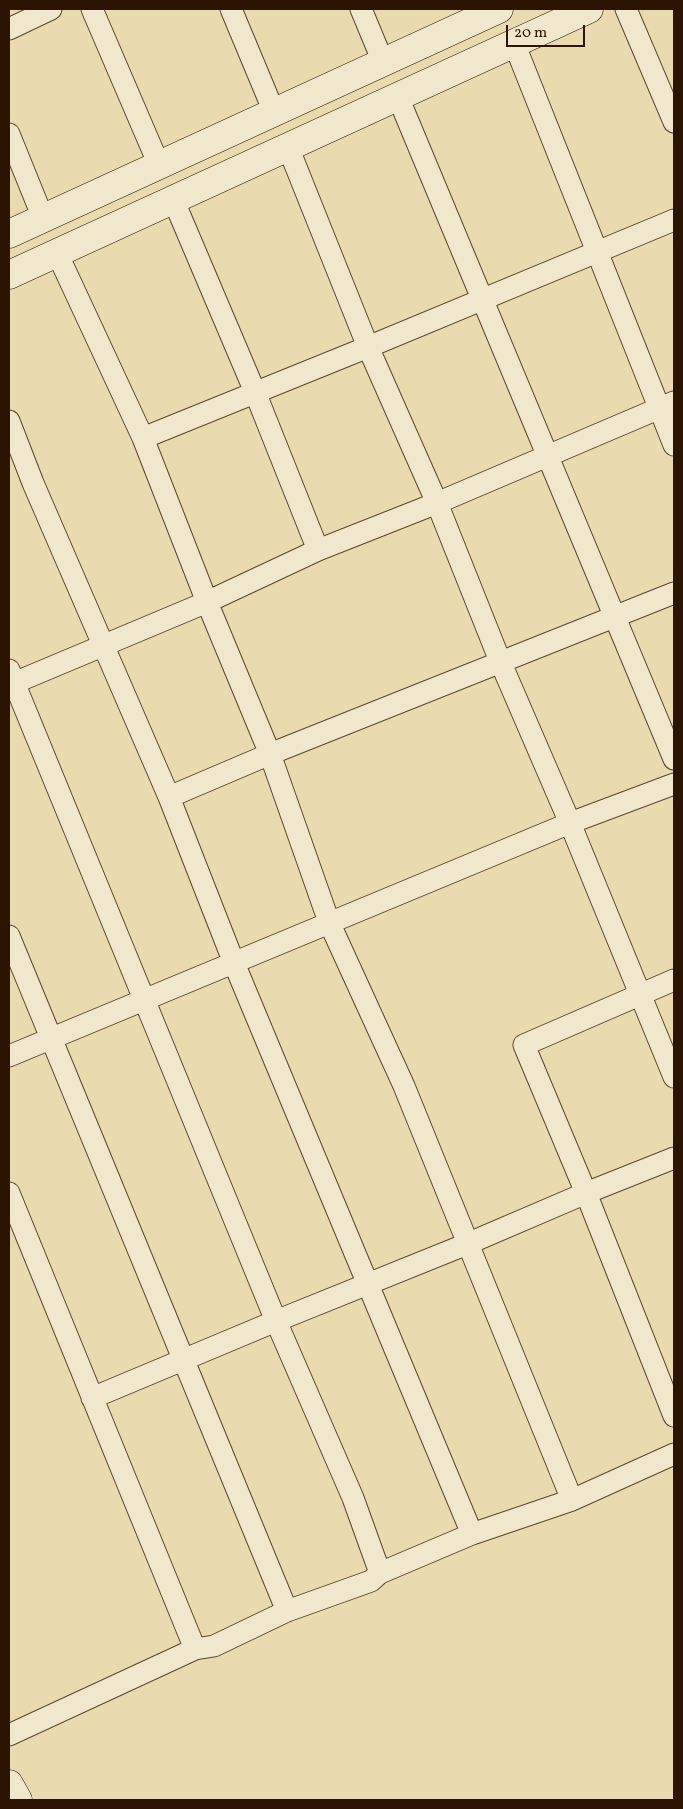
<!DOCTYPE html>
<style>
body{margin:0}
#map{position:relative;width:683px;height:1809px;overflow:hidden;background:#e9dab0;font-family:Vollkorn,serif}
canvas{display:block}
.frame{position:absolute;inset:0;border:10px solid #2b1402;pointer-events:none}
.scale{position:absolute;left:506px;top:25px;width:79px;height:22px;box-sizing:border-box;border:2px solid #2b1402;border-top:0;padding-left:6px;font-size:15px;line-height:18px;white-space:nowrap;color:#2b1402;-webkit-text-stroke:4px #f1e7cc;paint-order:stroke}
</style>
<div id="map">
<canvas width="683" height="1809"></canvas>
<div class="frame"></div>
<div class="scale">20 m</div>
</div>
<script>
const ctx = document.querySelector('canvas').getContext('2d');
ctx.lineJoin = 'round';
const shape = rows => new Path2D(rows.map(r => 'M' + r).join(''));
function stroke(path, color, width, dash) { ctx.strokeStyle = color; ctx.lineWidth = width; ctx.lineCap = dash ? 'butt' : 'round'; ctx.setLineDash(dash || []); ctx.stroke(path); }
const street = shape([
 [92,9,159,165],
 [231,9,274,112],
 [361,9,383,62],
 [626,9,674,122],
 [9,29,51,9],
 [514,43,674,445],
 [398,97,674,759],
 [9,134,43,218],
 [288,147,368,347,437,503,500,661,570,823,674,1077],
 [173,199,255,392,318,550],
 [57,253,143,438,207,602,270,754,329,922,404,1086,572,1500],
 [9,421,33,483,169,797,234,963,472,1534],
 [143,438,368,347,674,220],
 [9,670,276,1321,353,1498,380,1573],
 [9,684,14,683,207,602,318,550,437,503,674,402],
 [169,797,270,754,674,593],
 [9,936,287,1611],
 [674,980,524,1045,586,1193,674,1416],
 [9,1056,570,823,674,784],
 [9,1193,195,1649],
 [92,1398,276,1321,467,1244,586,1193,674,1158],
 [9,1735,195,1649,214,1646,287,1611,371,1581,380,1573,472,1534,572,1500,674,1454]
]);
const secondary = shape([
 [9,234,499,9],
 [9,275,589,9],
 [9,1784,18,1800]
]);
stroke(street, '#5a462e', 23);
stroke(secondary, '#2b1402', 29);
stroke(street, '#f1e7cc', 21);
stroke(secondary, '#f1e7cc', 28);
</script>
